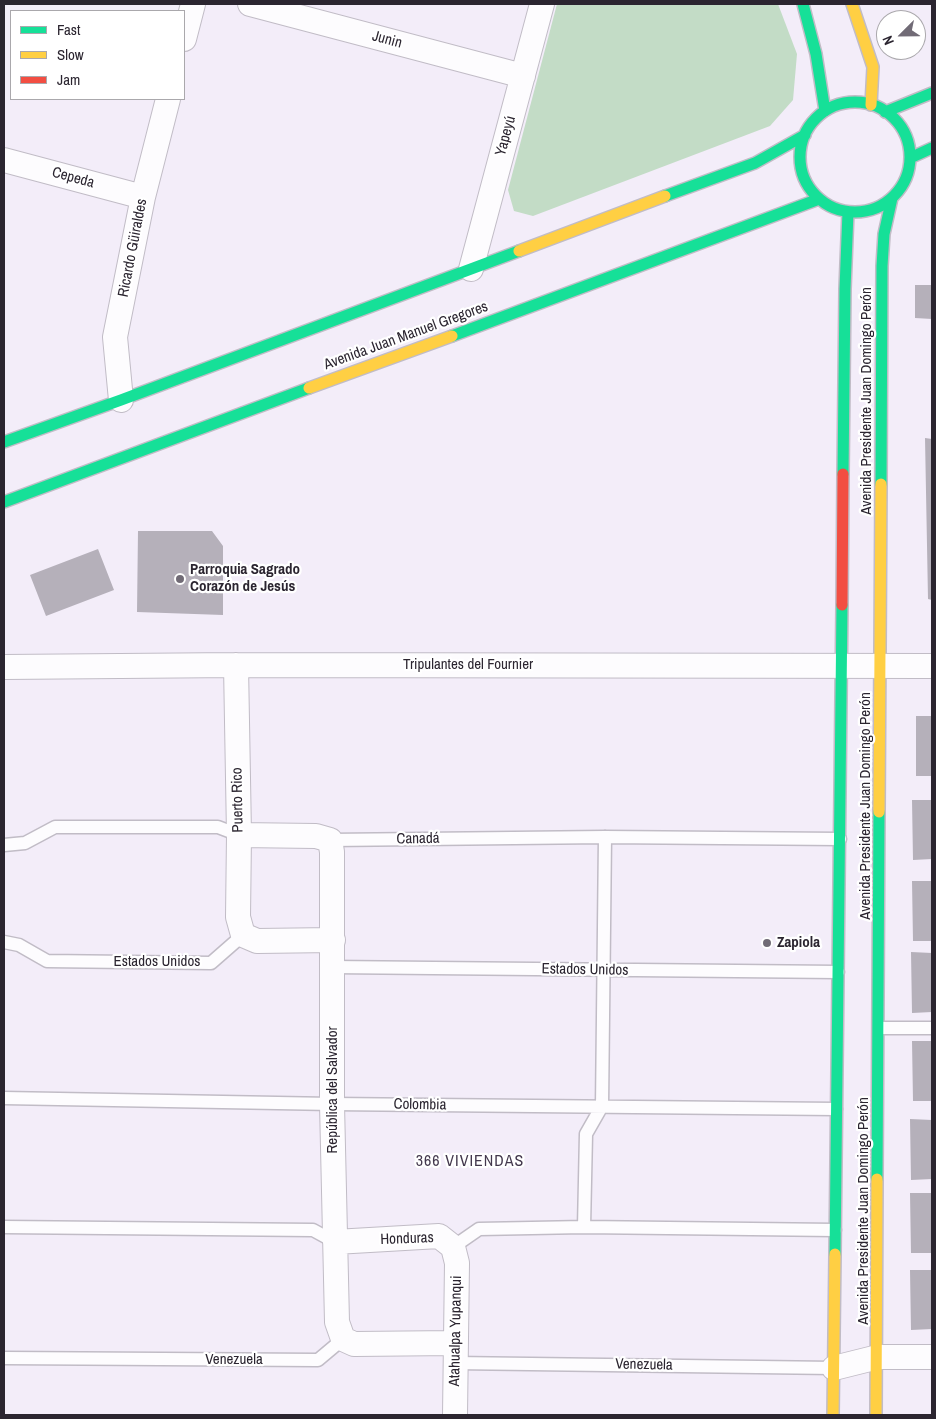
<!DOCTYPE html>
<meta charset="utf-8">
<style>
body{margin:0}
#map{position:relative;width:936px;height:1419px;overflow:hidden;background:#f3edf9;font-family:"Archivo Narrow",sans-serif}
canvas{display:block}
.frame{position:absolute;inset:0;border:5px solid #2b2530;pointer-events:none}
.legend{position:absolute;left:10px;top:10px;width:175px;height:90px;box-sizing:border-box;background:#fff;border:1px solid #aaa8ac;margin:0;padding:6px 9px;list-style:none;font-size:15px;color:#2b2530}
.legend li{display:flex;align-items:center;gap:10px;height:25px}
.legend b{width:25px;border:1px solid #aaa8ac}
.north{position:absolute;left:876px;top:10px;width:50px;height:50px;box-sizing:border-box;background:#fff;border:1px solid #aaa8ac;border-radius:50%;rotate:247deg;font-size:14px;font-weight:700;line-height:20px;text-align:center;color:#2b2530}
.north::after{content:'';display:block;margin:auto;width:18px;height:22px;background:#716b76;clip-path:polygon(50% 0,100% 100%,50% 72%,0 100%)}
</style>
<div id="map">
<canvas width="936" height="1419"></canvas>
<div class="frame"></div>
<ul class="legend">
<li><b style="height:6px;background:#16e098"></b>Fast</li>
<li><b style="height:6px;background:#ffcf43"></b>Slow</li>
<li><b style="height:6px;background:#f24e42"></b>Jam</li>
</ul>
<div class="north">N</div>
</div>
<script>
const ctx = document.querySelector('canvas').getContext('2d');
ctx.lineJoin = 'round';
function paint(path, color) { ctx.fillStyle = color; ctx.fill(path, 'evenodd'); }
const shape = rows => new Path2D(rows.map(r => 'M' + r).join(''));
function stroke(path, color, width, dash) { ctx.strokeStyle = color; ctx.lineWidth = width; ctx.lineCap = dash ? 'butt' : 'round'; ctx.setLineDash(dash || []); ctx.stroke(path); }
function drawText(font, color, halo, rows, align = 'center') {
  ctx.font = font + ' "Archivo Narrow",sans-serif'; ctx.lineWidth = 4.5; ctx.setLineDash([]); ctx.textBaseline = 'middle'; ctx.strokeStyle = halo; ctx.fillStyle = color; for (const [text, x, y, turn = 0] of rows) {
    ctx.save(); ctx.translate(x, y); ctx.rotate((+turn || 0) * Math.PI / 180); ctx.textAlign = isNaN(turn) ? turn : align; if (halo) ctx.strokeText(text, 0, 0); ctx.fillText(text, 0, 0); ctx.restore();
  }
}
paint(shape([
 [557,4,778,4,797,54,793,100,770,126,533,216,514,211,508,190]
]), '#c3dcc6');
paint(shape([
 [915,285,932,285,932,319,915,318],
 [925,438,932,439,932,600,928,599],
 [138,531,212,531,223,546,223,615,137,612],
 [98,549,114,590,46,616,30,575],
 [916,716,932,716,932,776,916,776],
 [912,800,932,800,932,859,913,860],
 [912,881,932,881,932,941,913,941],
 [911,952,932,953,932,1012,912,1013],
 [912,1041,932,1041,932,1101,913,1101],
 [910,1119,932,1120,932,1179,911,1180],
 [910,1193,932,1193,932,1253,911,1253],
 [910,1270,932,1270,932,1329,911,1330]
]), '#b5b0ba');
const lane = shape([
 [330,840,605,837,840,839],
 [4,845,25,843,55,827,218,827,239,835],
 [4,942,19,945,47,961,211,963,243,935],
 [332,967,838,972],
 [880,1028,932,1028],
 [4,1098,332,1104,836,1109],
 [4,1227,313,1230,335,1242],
 [584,1227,586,1134,602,1106,605,837],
 [453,1247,479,1229,584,1227,835,1230],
 [4,1358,318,1360,343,1339],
 [454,1363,834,1368]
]);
const street = shape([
 [250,4,523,76],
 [184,39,193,4],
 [4,160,143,197],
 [471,269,542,4],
 [121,400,115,337,143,197,168,99],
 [236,665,239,835,238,917,243,935,257,941,333,940],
 [4,667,236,665,932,666],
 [239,835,316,836,330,840,332,852,332,1104,337,1322,343,1339,354,1344,455,1343],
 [335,1242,439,1236,453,1247,457,1263,455,1415],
 [834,1368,878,1357,932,1357]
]);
const fast = shape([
 [803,4,816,54,825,111],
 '800 157a55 55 0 1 1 110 0a55 55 0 1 1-110 0Z',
 [885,112,932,93],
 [910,158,932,148],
 [665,196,755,163,805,135],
 [452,336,819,199],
 [4,442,121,400,519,251],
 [843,474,845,289,848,212],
 [881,484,882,266,884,234,892,198],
 [4,502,309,388],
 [877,1179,879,812],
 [835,1254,842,605]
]);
const slow = shape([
 [852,4,873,67,871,105],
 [519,251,665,196],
 [309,388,452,336],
 [879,812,881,484],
 [833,1415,835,1254],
 [876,1415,877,1179]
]);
const jam = shape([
 [842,605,843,474]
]);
stroke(lane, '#c1bcc6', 15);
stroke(street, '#c1bcc6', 26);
stroke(fast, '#c1bcc6', 14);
stroke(slow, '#c1bcc6', 14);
stroke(jam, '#c1bcc6', 14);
stroke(lane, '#fdfcfe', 12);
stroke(street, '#fdfcfe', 24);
stroke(fast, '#16e098', 11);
stroke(slow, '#ffcf43', 11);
stroke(jam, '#f24e42', 11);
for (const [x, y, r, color] of [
 [180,579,5,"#716b76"],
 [767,943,5,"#716b76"]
]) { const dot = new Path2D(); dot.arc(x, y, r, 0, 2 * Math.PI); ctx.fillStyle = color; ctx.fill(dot); stroke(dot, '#fff', 2); }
drawText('15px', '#2b2530', '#fff', [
 ["Junin",387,40,15],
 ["Yapeyú",506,136,-75],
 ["Cepeda",73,178,15],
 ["Ricardo Güiraldes",133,248,-79],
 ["Avenida Juan Manuel Gregores",406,336,-20],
 ["Avenida Presidente Juan Domingo Perón",867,401,-90],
 ["Tripulantes del Fournier",468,665],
 ["Puerto Rico",238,800,-91],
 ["Avenida Presidente Juan Domingo Perón",866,806,-90],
 ["Canadá",418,839,-1],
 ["Estados Unidos",157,962],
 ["Estados Unidos",585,970,1],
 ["República del Salvador",333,1090,-90],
 ["Colombia",420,1105,1],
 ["Avenida Presidente Juan Domingo Perón",864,1211,-90],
 ["Honduras",407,1239,-2],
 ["Atahualpa Yupanqui",456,1331,-89],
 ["Venezuela",234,1360],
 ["Venezuela",644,1365,1]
]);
drawText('bold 15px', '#2b2530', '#fff', [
 ["Parroquia Sagrado",190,570],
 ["Corazón de Jesús",190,587],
 ["Zapiola",777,943]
], 'left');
ctx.letterSpacing = '1px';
drawText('16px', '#43384d', '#fff', [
 ["366 VIVIENDAS",470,1162]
]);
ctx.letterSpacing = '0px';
</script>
